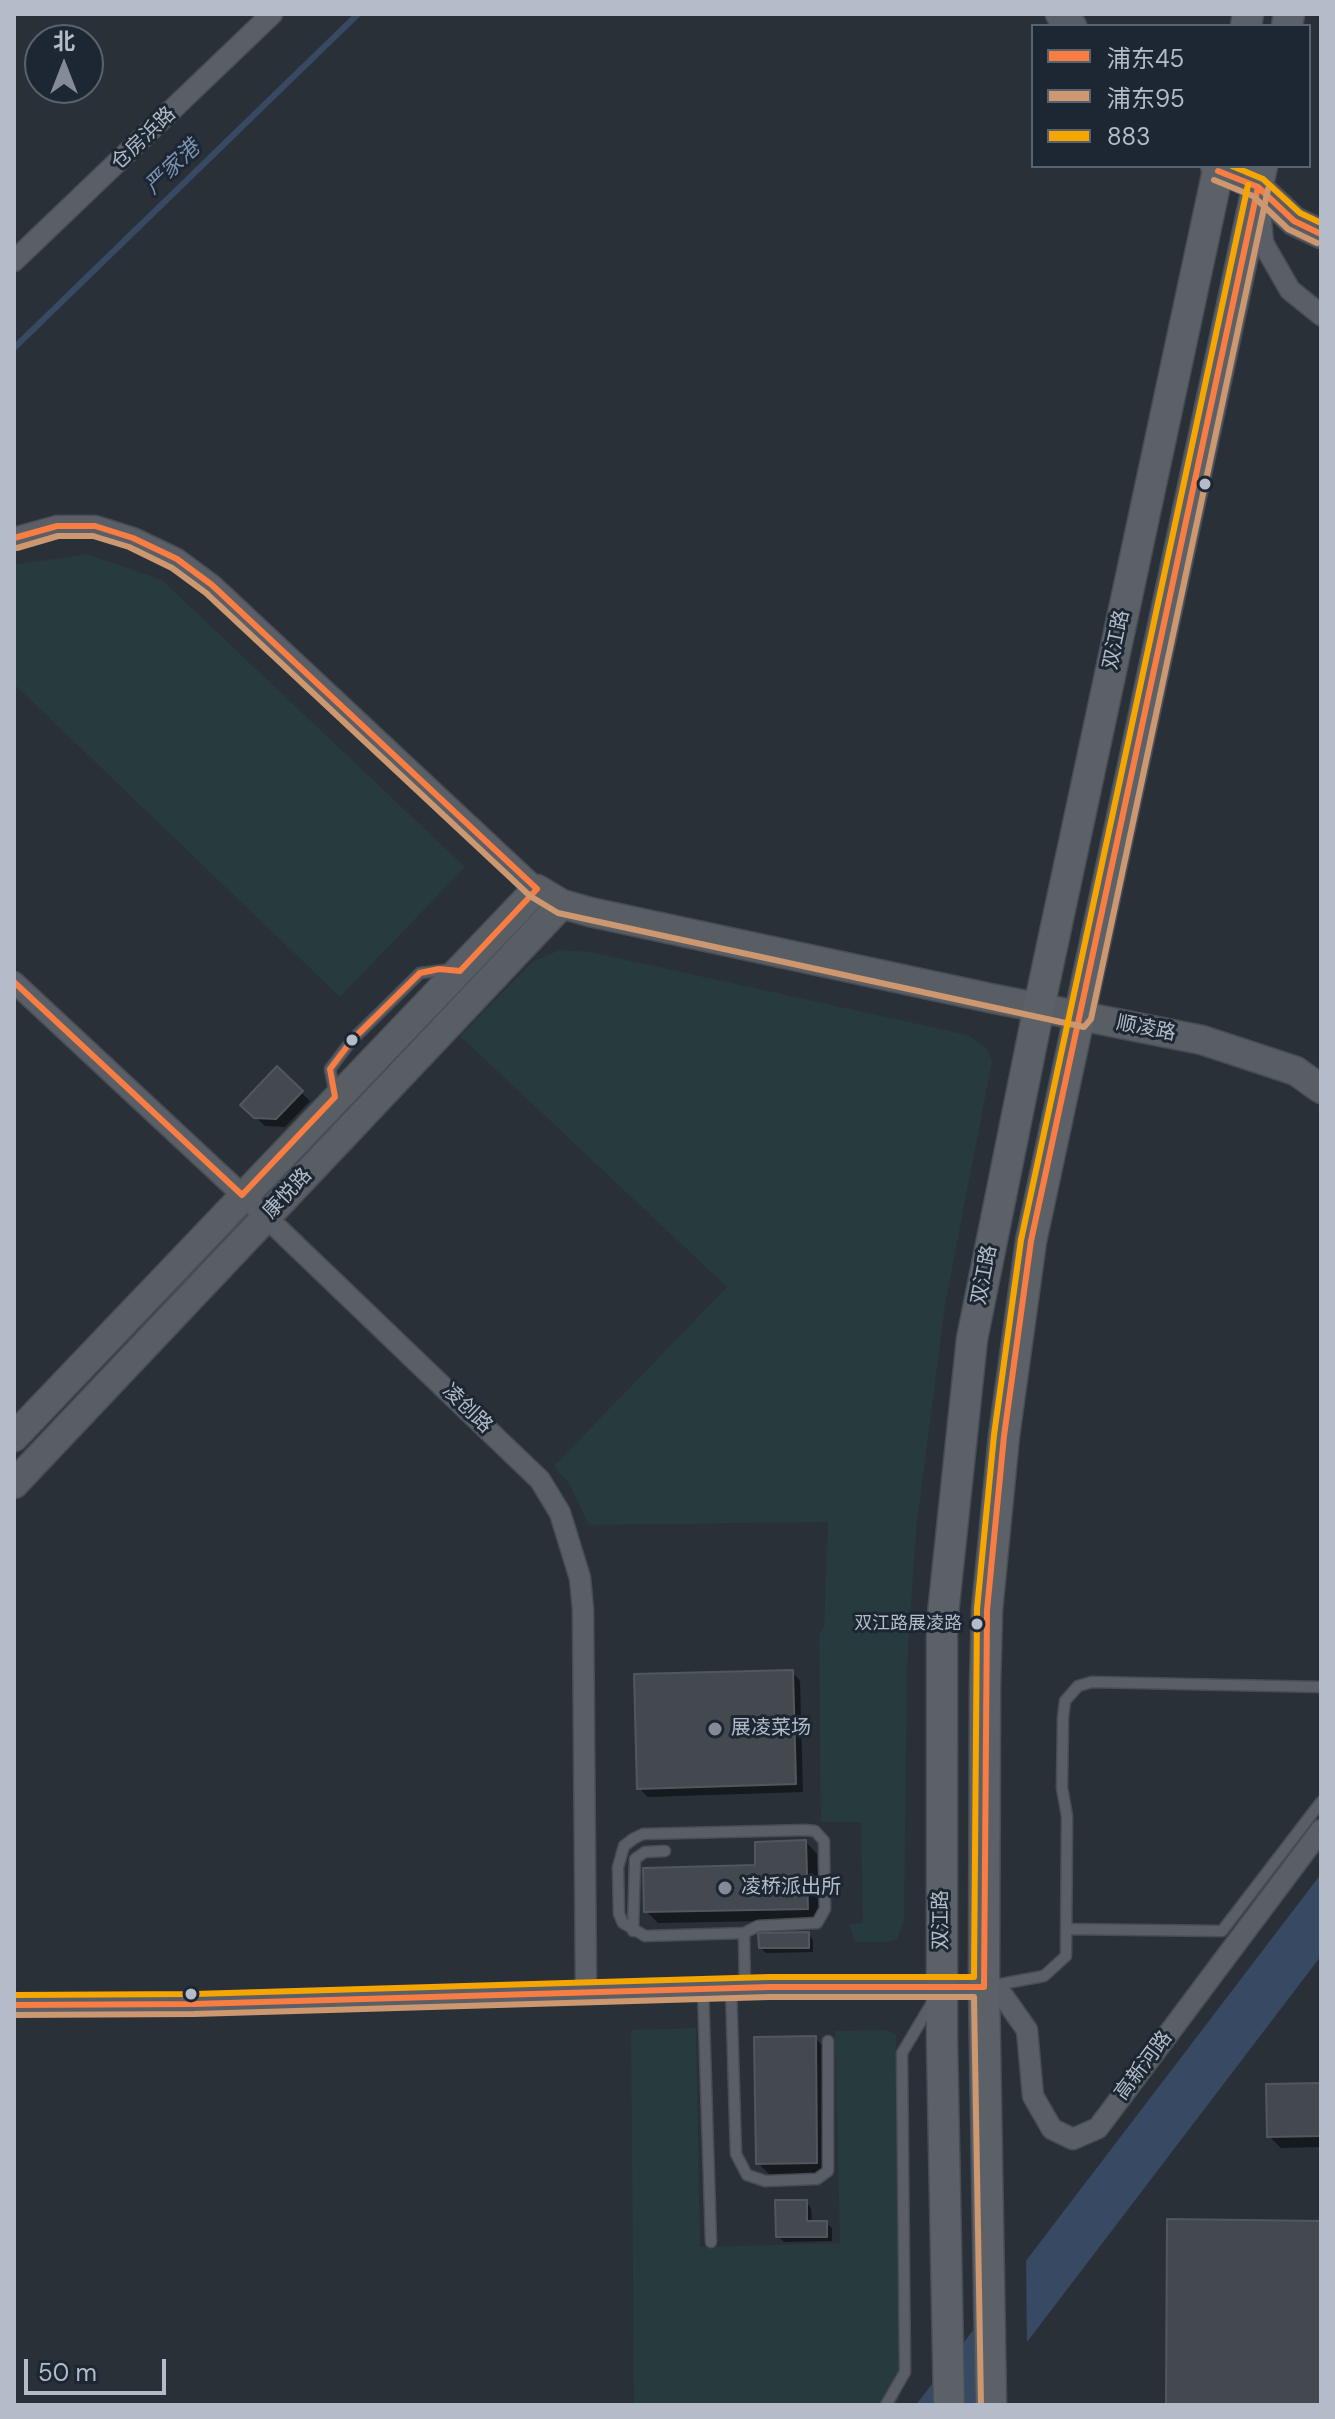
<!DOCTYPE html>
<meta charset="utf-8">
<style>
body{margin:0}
#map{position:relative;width:1335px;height:2419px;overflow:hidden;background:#2a3038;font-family:"DM Sans","Noto Sans SC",sans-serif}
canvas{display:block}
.frame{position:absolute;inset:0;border:16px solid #b4bcc9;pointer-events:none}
.legend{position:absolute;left:1031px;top:24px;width:280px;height:144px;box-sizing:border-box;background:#1d2633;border:2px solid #59626f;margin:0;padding:10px 14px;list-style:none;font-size:24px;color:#b4bcc9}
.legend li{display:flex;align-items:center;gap:16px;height:40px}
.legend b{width:40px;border:2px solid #59626f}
.north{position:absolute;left:24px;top:24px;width:80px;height:80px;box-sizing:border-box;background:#1d2633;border:2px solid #59626f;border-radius:50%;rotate:0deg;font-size:22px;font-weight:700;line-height:32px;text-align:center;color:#b4bcc9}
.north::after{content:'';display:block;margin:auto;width:28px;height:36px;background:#848b96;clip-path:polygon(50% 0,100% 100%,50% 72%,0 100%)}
.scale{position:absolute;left:24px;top:2359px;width:142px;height:36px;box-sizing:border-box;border:4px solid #b4bcc9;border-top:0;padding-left:10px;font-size:24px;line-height:28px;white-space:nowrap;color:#b4bcc9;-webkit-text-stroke:6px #1d2633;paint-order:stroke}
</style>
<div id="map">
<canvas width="1335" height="2419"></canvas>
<div class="frame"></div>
<ul class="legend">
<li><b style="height:10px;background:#f77d43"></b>浦东45</li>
<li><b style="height:10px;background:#cd976f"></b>浦东95</li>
<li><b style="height:10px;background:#f7a600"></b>883</li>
</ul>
<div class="north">北</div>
<div class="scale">50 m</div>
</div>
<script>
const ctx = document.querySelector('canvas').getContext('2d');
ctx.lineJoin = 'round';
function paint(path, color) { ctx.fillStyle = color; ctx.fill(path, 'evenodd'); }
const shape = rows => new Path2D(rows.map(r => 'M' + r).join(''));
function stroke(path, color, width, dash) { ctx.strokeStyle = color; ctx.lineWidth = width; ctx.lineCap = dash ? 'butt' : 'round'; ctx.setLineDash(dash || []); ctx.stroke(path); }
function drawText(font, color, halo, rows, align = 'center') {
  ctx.font = font + ' "DM Sans","Noto Sans SC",sans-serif'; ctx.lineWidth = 6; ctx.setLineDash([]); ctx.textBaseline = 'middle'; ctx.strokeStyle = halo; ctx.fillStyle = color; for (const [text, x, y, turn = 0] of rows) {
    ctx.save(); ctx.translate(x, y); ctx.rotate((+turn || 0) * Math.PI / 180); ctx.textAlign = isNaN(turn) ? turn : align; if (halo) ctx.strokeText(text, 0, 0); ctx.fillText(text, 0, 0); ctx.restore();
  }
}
paint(shape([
 [86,554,162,580,465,867,340,997,14,684,14,565],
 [560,950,590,952,968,1035,986,1048,992,1061,945,1305,916,1530,907,1665,904,1920,897,1939,888,1942,855,1942,849,1924,863,1923,861,1822,821,1822,819,1634,824,1627,828,1522,589,1525,569,1483,554,1466,727,1287,460,1036,532,962],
 [696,2028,700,2247,840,2243,835,2031,887,2030,896,2035,899,2405,634,2405,631,2030]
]), '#273a3e');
paint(shape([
 [1321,1874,1321,1956,979,2405,916,2405]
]), '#384963');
paint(shape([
 [1026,2254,1027,2349,984,2405,975,2405,974,2322]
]), '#2a3038');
paint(shape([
 [277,1069,310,1101,285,1127,265,1126,243,1105],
 [792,1672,800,1681,803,1792,648,1797,639,1788],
 [806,1842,817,1854,819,1920,658,1923,646,1911,757,1867],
 [808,1934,813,1940,813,1952,766,1953,761,1948],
 [815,2038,827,2050,828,2175,770,2175,758,2163],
 [1321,2085,1321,2147,1281,2148,1269,2136],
 [806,2202,811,2208,812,2223,826,2223,832,2228,832,2241,784,2242,778,2236]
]), '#0007');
stroke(shape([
 [14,348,358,14]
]), '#384963', 6);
const building = shape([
 [277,1066,303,1091,276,1119,254,1118,240,1105,277,1066],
 [793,1670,796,1784,637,1789,634,1674,793,1670],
 [806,1840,808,1909,644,1912,643,1868,755,1865,755,1842,806,1840],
 [809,1932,809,1948,759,1948,758,1933,809,1932],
 [816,2036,817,2163,756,2164,754,2037,816,2036],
 [1321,2083,1321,2136,1267,2137,1266,2084,1321,2083],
 [775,2200,807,2200,807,2221,827,2221,827,2237,776,2237,775,2200],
 [1167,2219,1321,2221,1321,2405,1166,2405,1167,2219]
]);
paint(building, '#444950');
stroke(building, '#52575f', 2);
const lane = shape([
 [335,1095,330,1069,352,1040,420,973,453,969],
 [806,1830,815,1831,824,1841,825,1909,817,1923,758,1926,744,1933,645,1936,623,1923,619,1914,618,1867,624,1846,633,1839,643,1834,806,1830],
 [1066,1929,1222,1931,1321,1802],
 [633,1931,635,1859,645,1852,665,1851],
 [744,1933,745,1988],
 [990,1986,1044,1976,1066,1956,1067,1816,1062,1788,1063,1717,1065,1701,1078,1686,1092,1682,1321,1687],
 [731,1988,736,2154,747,2175,765,2181,817,2179,828,2171,828,2041],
 [703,1989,711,2242],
 [886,2405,905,2372,902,2053,933,2001]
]);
const street = shape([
 [1260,209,1263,243,1290,290,1321,315],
 [14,261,272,14],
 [14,538,57,526,95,526,133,538,177,559,212,585,537,889],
 [14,982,266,1217,540,1480,560,1513,580,1578,583,1609,586,1991],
 [14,2005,194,2004,769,1987,984,1987,1003,1996,1027,2030,1033,2096,1052,2129,1073,2139,1098,2128,1321,1830]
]);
const secondary = shape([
 [1060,14,1072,26],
 [1215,166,1258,187,1294,221,1321,234],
 [14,1437,537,889,562,904,590,912,990,998,1202,1040,1296,1071,1321,1089],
 [14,1484,562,904]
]);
const primary = shape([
 [1246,26,1248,14],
 [1287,26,1289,14],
 [949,2405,942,2042,942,1623,972,1339,1039,1007,1219,166],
 [991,2405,984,1987,985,1687,987,1610,1004,1436,1031,1241,1262,166]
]);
stroke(lane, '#484c53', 13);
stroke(street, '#484c53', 23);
stroke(secondary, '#484c53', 31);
stroke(primary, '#484c55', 33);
stroke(lane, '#5a5e66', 10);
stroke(street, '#5a5e66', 20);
stroke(secondary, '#595d64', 28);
stroke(primary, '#5c6168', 30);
stroke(shape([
 [1218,171,1258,187,1294,221,1321,234],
 [14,538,57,526,95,526,133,538,177,559,212,585,537,889,460,971,439,969,420,973,352,1040,330,1069,335,1097,242,1195,14,982],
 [14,2005,194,2004,769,1987,984,1987,987,1610,1004,1436,1031,1241,1258,187]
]), '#f77d43', 6);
stroke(shape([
 [1214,180,1253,196,1288,229,1317,243],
 [17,548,58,536,93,536,129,547,172,568,206,593,530,896,558,913,1084,1027,1091,1019,1268,189],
 [14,2015,194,2014,769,1997,974,1997,981,2405]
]), '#cd976f', 6);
stroke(shape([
 [1232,166,1263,179,1300,213,1321,223],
 [14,1995,194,1994,769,1977,974,1977,977,1609,994,1435,1021,1240,1248,185]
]), '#f7a600', 6);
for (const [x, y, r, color] of [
 [1205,484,7,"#b4bcc9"],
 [352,1040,7,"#b4bcc9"],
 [977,1624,7,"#b4bcc9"],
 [715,1729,8,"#848b96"],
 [725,1888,8,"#848b96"],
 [191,1994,7,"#b4bcc9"]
]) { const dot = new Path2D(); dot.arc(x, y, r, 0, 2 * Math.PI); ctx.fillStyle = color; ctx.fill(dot); stroke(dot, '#1d2633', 3); }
drawText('18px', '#b4bcc9', '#1d2633', [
 ["双江路展凌路",962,1624]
], 'right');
drawText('20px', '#b4bcc9', '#1d2633', [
 ["仓房浜路",144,139,-44],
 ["双江路",1117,640,-78],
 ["顺凌路",1146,1029,11],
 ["康悦路",288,1194,-47],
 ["双江路",985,1275,-79],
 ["凌创路",467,1409,44],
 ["双江路",942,1920,-90],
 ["高新河路",1144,2066,-53]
]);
drawText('20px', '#b4bcc9', '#1d2633', [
 ["展凌菜场",731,1729],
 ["凌桥派出所",741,1888]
], 'left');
drawText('italic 22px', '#7c92b1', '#1d2633', [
 ["严家港",173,168,-44]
]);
</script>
